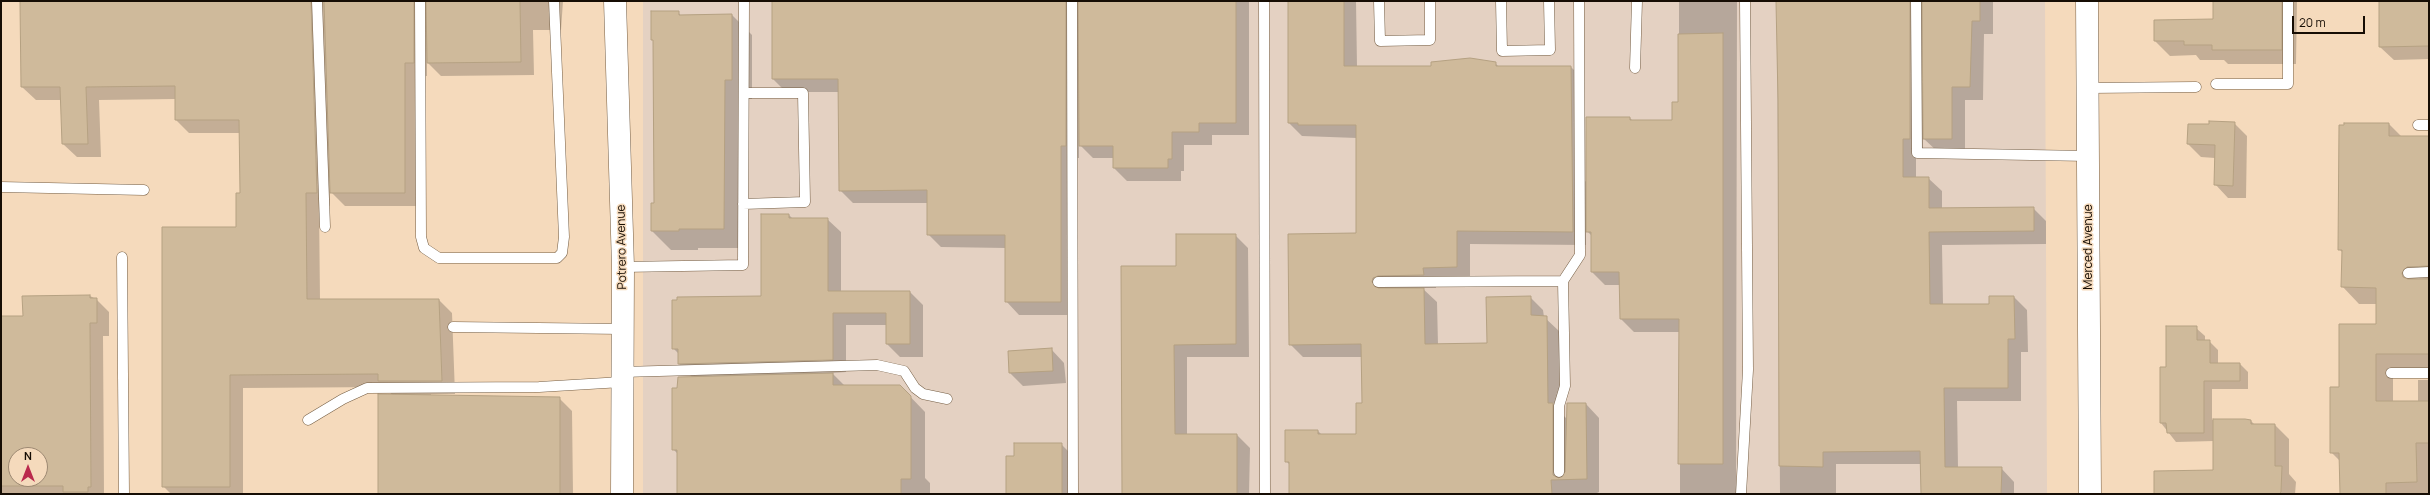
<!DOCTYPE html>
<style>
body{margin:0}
#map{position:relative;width:2430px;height:495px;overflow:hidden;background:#f5dabc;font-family:Manrope,sans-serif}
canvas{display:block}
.frame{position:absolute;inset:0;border:2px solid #160d04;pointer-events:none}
.north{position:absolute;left:8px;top:447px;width:40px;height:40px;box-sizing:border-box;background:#f5dabc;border:1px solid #9c8872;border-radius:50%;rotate:0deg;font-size:11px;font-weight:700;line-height:16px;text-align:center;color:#160d04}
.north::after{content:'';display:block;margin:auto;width:14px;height:18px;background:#ba294c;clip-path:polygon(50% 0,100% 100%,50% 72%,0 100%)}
.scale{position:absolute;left:2292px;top:16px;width:73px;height:18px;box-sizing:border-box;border:2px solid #160d04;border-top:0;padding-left:5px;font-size:12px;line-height:14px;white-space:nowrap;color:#160d04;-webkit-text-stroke:3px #f5dabc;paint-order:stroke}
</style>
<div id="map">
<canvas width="2430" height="495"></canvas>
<div class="frame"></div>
<div class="north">N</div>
<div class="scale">20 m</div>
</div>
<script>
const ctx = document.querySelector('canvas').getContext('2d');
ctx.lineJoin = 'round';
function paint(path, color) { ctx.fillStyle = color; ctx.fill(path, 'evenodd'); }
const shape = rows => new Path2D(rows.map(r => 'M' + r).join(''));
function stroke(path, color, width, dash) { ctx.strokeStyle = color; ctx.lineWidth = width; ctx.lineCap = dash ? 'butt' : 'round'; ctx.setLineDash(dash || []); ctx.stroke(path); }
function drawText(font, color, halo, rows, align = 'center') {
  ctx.font = font + ' Manrope,sans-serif'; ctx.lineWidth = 3; ctx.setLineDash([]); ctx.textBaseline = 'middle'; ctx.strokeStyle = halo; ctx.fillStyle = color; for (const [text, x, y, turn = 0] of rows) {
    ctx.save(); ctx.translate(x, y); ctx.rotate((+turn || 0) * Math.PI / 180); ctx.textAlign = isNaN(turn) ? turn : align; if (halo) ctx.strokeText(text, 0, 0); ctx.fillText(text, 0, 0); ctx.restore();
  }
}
paint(shape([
 [643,1,2045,1,2047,494,643,494]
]), '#e4d1c2');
paint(shape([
 [21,1,563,1,561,30,533,30,534,75,441,76,427,62,427,76,418,76,418,206,345,206,330,191,330,206,319,206,320,300,439,300,452,313,455,394,431,394,431,396,559,398,572,411,573,494,379,494,393,396,385,387,243,388,243,494,171,494,163,486,237,228,241,194,240,133,189,133,176,120,176,99,99,100,101,157,77,157,63,144,61,100,36,100,22,87],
 [773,1,1249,1,1249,135,1212,135,1212,145,1184,145,1184,171,1181,171,1181,181,1127,181,1114,168,1114,158,1093,158,1079,144,1079,158,1074,158,1074,315,1019,315,1006,301,1006,248,941,247,928,234,928,203,853,203,840,190,839,92,786,92,773,79],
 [1289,1,1356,1,1357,67,1432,67,1495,63,1499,67,1571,67,1584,80,1585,182,1630,118,1633,121,1673,121,1679,103,1679,1,1737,1,1736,494,1680,494,1680,332,1634,332,1621,319,1620,285,1605,285,1592,272,1592,236,1586,230,1586,245,1470,244,1470,280,1436,281,1436,288,1422,288,1437,302,1438,345,1488,344,1530,297,1543,310,1544,317,1559,331,1560,412,1567,419,1586,404,1599,418,1599,492,1595,494,1290,494,1290,465,1286,461,1286,431,1318,431,1322,435,1357,435,1363,404,1362,357,1303,357,1290,344,1357,234,1357,138,1302,136,1289,123],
 [1777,1,1993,1,1993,34,1984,34,1983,100,1965,100,1965,152,1938,152,1923,138,1923,152,1916,152,1916,178,1928,178,1942,191,1942,208,2033,208,2046,221,2046,244,1942,245,1943,305,1990,305,2014,297,2027,310,2028,352,2021,352,2021,401,1957,401,1958,468,2001,468,2014,482,2014,494,1921,494,1921,464,1836,464,1836,494,1780,494],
 [2214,1,2297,1,2296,64,2228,64,2224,60,2200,60,2196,55,2170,56,2155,41,2214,20],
 [2380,1,2429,1,2429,59,2394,60,2380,47],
 [678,12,681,16,732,15,752,35,752,99,744,99,743,248,698,248,698,250,671,250,652,231,655,204,654,42,652,39],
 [2234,123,2247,136,2246,198,2228,198,2215,184,2215,158,2201,157,2188,144,2189,125],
 [2389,124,2402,137,2429,137,2429,377,2393,371,2393,402,2418,402,2418,380,2429,380,2429,494,2341,494,2340,461,2331,452,2340,388,2378,325,2377,304,2359,304,2342,286,2343,253,2339,249],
 [789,215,793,219,827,219,841,232,841,292,910,292,923,305,923,357,900,357,887,344,887,325,846,325,846,372,832,373,845,386,900,386,925,412,925,478,930,483,930,494,678,494,678,454,673,449,678,389,693,378,679,364,679,354,674,349,762,297],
 [1235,235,1248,248,1249,357,1187,357,1187,435,1237,435,1250,448,1249,494,1123,494,1177,267],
 [90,296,96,299,109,312,109,336,103,336,104,494,1,494,1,317,24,317,23,297],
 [16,455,40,455,40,479,16,479],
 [2196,328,2205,336,2205,341,2209,341,2218,350,2218,364,2240,364,2248,372,2248,389,2212,389,2212,420,2245,420,2251,421,2255,425,2275,425,2289,439,2289,474,2296,482,2295,494,2155,494,2214,471,2214,441,2176,442,2161,423,2167,368],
 [1051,349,1064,363,1066,383,1023,386,1010,373,1009,352],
 [1061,444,1074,457,1074,494,1007,494,1015,457]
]), '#0003');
const building = shape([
 [20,1,311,1,317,193,306,193,307,299,439,299,442,381,378,381,378,374,230,375,230,487,162,487,162,227,236,227,236,193,240,193,239,120,175,120,175,86,86,87,88,144,62,144,60,87,21,87,20,1],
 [324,1,414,1,414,63,405,63,405,193,330,193,324,1],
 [426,1,520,1,521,62,427,63,426,1],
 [772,1,1066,1,1066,146,1061,146,1061,302,1005,302,1005,235,927,235,927,190,839,191,838,79,772,79,772,1],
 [1078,1,1236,1,1236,123,1199,123,1199,132,1172,132,1172,159,1168,159,1168,168,1113,168,1113,146,1079,146,1078,1],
 [1288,1,1344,1,1344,66,1431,66,1431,62,1470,58,1496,62,1496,66,1571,66,1573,232,1457,231,1457,267,1423,268,1424,275,1378,276,1373,278,1372,282,1378,288,1424,288,1425,344,1487,343,1486,297,1531,296,1531,315,1547,316,1548,403,1553,403,1553,475,1559,478,1565,472,1567,403,1586,403,1587,479,1551,480,1552,494,1289,494,1289,462,1285,462,1285,430,1318,430,1318,434,1356,434,1356,403,1362,403,1361,344,1289,345,1288,234,1356,233,1356,125,1298,125,1298,123,1288,123,1288,1],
 [1776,1,1910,1,1910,139,1903,139,1903,177,1929,177,1929,208,2034,207,2034,231,1929,232,1930,304,1989,304,1989,296,2014,296,2015,339,2008,339,2008,388,1944,388,1945,467,2002,467,2001,494,1921,494,1920,451,1823,452,1823,467,1779,466,1778,100,1776,1],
 [1922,1,1980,1,1980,21,1972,21,1970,87,1952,87,1952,139,1923,139,1922,1],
 [2213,1,2282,1,2282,50,2212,50,2212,45,2184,45,2184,41,2154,41,2154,20,2213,19,2213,1],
 [2379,1,2429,1,2429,46,2379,47,2379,1],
 [651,11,679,11,679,15,732,14,732,80,725,80,724,229,679,229,679,231,651,231,651,203,654,203,653,40,651,40,651,11],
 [1723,33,1723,464,1678,464,1679,319,1620,319,1619,272,1591,272,1591,232,1586,232,1586,117,1630,117,1630,120,1672,120,1672,102,1678,102,1678,34,1723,33],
 [2209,121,2235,122,2233,186,2214,185,2215,145,2187,144,2188,124,2209,124,2209,121],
 [2344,123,2389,123,2389,136,2429,136,2429,266,2407,267,2402,273,2403,277,2408,279,2429,279,2429,354,2376,354,2376,401,2429,401,2429,443,2416,443,2417,482,2386,483,2386,494,2340,494,2339,453,2330,453,2330,387,2339,387,2339,324,2376,324,2376,288,2341,287,2342,250,2338,250,2339,125,2344,125,2344,123],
 [761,214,789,214,789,218,828,218,828,291,910,291,910,344,886,344,886,313,833,313,833,360,678,364,678,349,672,349,672,300,677,300,677,297,761,296,761,214],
 [1176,234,1236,234,1236,344,1174,345,1175,434,1237,434,1237,494,1122,494,1121,266,1176,266,1176,234],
 [90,295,90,298,97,298,97,323,90,323,91,487,88,487,88,492,63,492,63,486,1,486,1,316,23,316,22,296,90,295],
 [16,455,40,455,40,479,16,479,16,455],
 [2166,326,2197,326,2197,340,2210,340,2210,363,2240,363,2240,381,2204,381,2204,433,2167,433,2166,423,2160,423,2160,367,2166,367,2166,326],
 [1052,348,1053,371,1009,373,1008,351,1052,348],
 [833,373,833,385,900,385,911,396,911,479,901,479,901,494,677,494,677,450,672,450,672,388,677,388,678,377,833,373],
 [378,394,560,397,560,494,378,494,378,394],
 [2213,419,2245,419,2251,420,2251,424,2275,424,2275,466,2282,466,2281,492,2279,494,2154,494,2154,471,2213,470,2213,419],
 [1014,443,1062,443,1062,494,1006,494,1006,456,1014,456,1014,443]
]);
paint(building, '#cfba9b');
stroke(building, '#b5a182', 1);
const service = shape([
 [317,1,325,227],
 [420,1,421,237,424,248,439,258,557,258,562,253,564,237,554,1],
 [1072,1,1073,494],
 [1264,1,1265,494],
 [1379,1,1380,41,1430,40,1430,1],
 [1501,1,1502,51,1550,50,1549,1],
 [1916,1,1917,153,2088,156],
 [1635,68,1637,1],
 [2216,84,2288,84,2288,1],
 [2088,88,2196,87],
 [2418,125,2429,125],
 [1,187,144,190],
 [743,204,805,202,803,93,744,93],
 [122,257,124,494],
 [623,267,743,265,744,1],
 [2408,273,2429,272],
 [1378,282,1563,281,1580,255,1579,1],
 [453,327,623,329],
 [622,372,877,365,904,371,915,388,923,394,947,399],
 [2391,373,2429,373],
 [308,420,343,399,367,388,539,387,622,382],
 [1559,472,1559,406,1565,386,1563,281],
 [1741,494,1748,370,1745,1]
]);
const tertiary = shape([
 [615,1,623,267,622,494],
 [2087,1,2090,494]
]);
stroke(service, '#755e44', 11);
stroke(tertiary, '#755e44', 23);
stroke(service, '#fff', 10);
stroke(tertiary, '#fff', 22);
drawText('12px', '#160d04', '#f5dabc', [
 ["Potrero Avenue",622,247,-91],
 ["Merced Avenue",2089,247,-90]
]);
</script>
